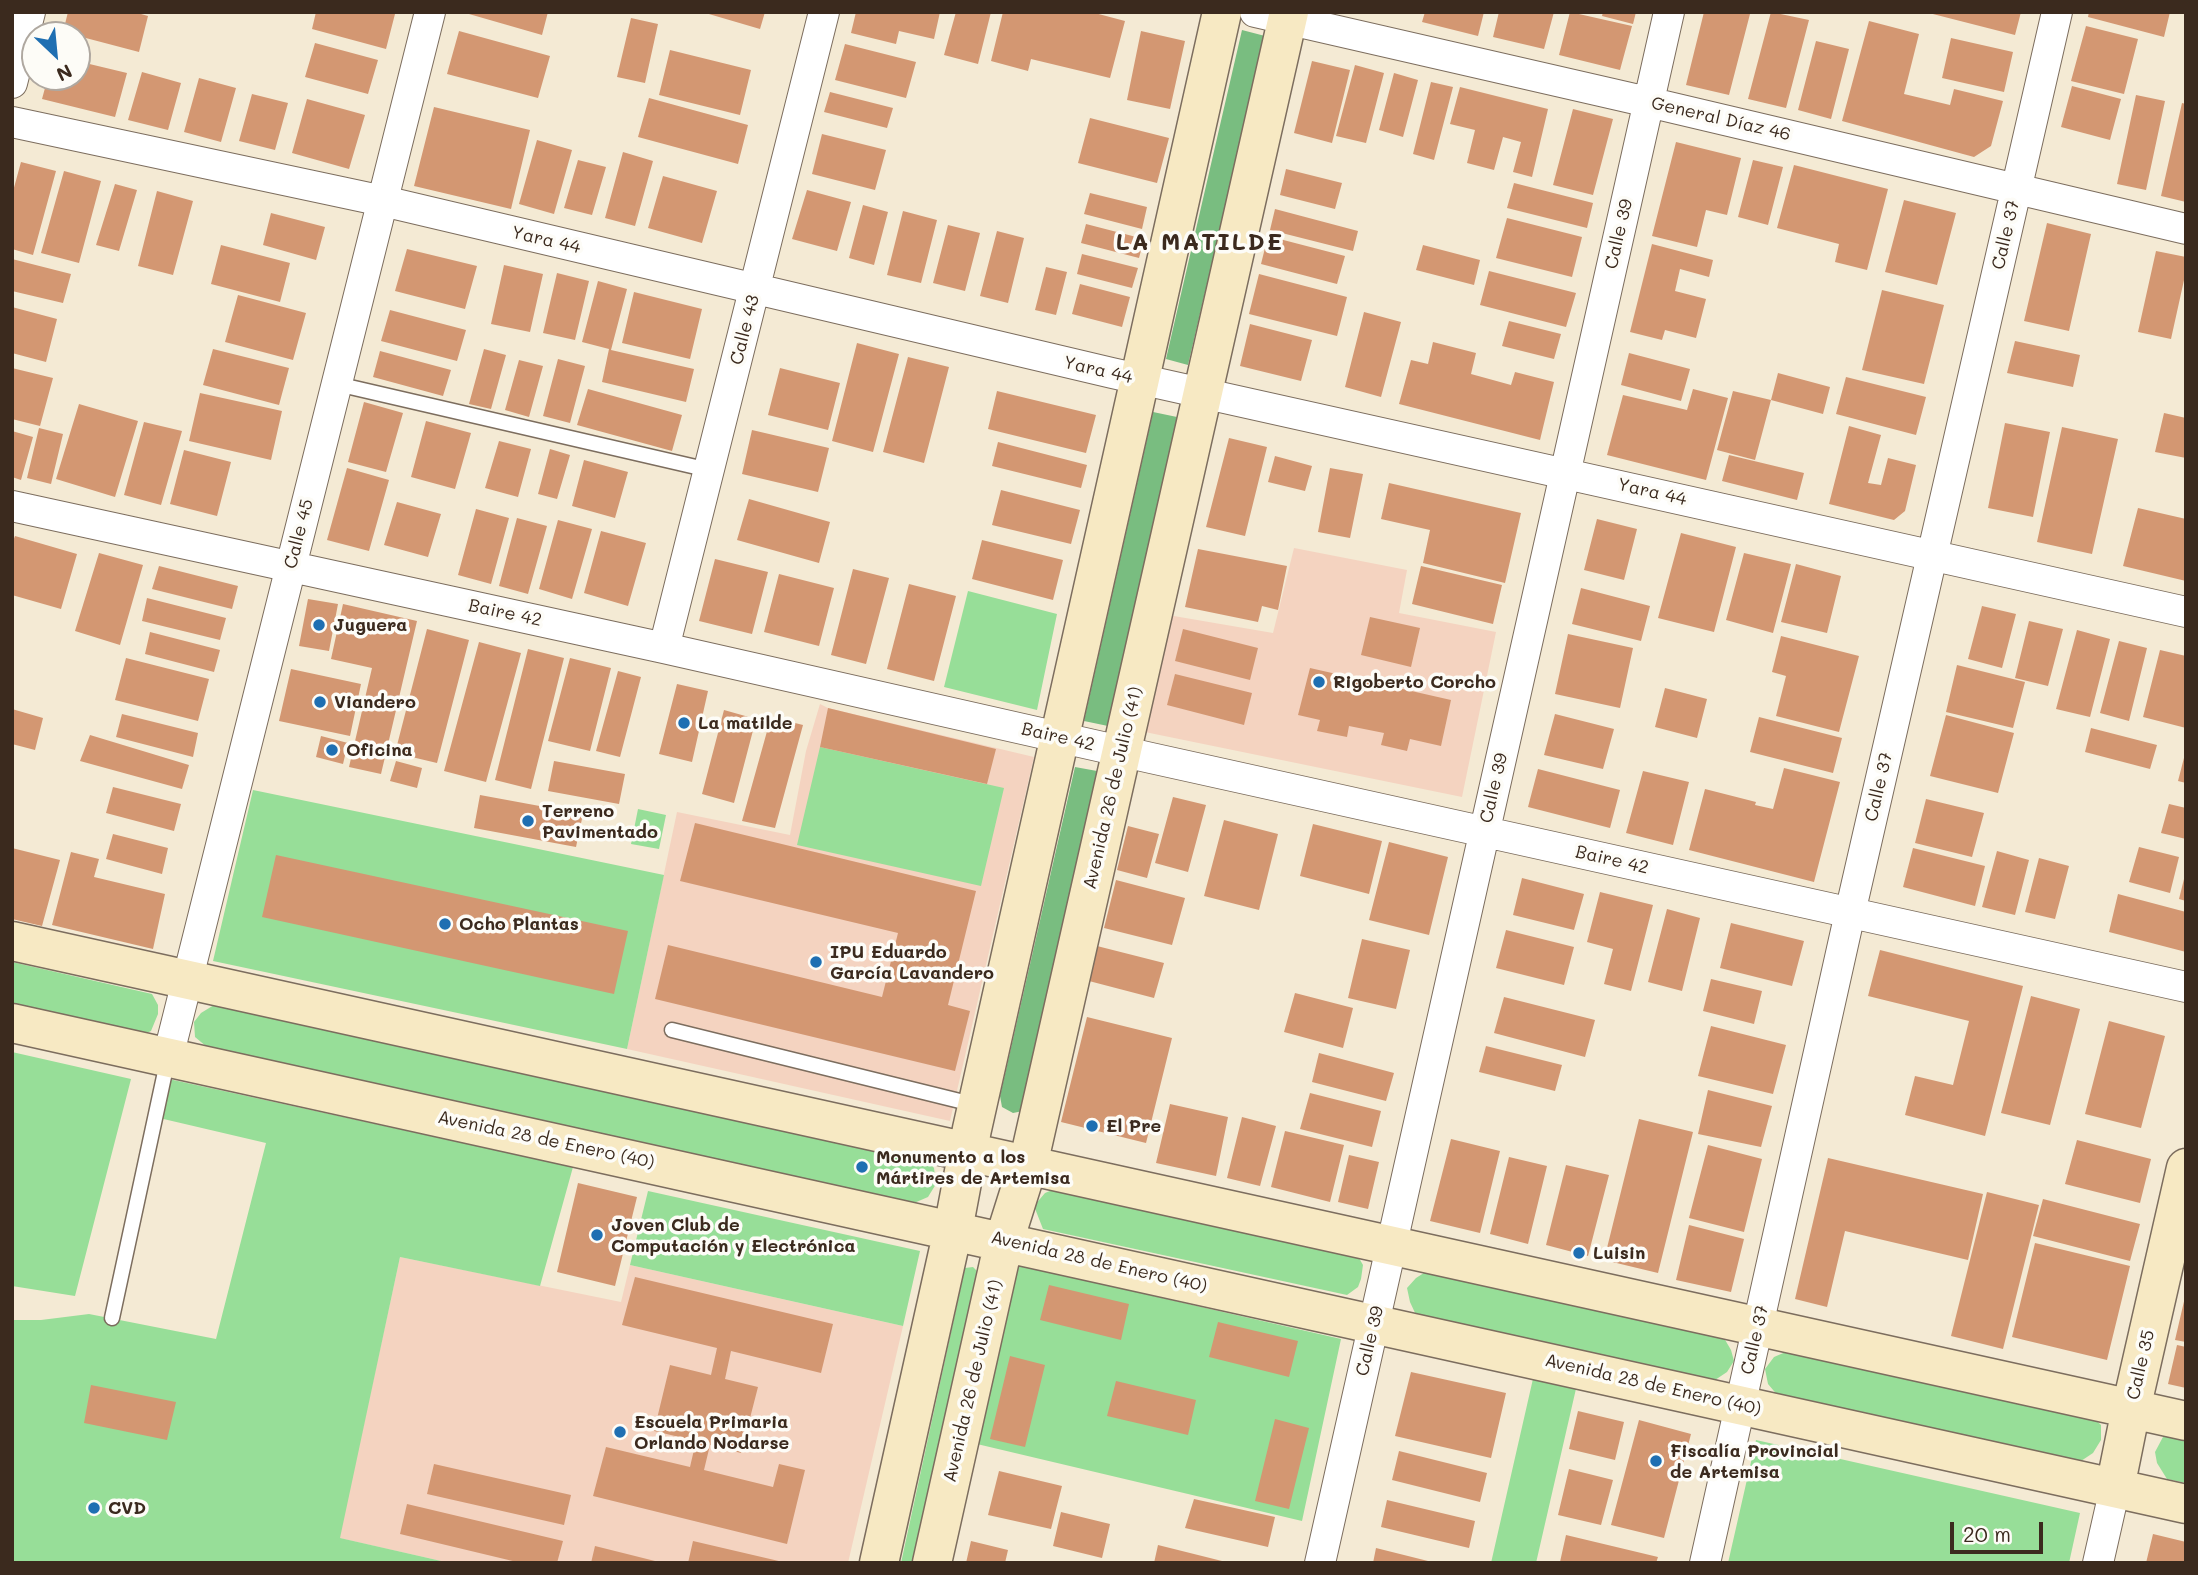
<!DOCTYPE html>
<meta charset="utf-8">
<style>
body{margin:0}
#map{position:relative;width:2198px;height:1575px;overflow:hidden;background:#f4ead4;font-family:Mali,sans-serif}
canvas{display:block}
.frame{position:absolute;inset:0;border:14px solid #3b2a1e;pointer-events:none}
.north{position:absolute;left:21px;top:21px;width:70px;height:70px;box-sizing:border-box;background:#fdfcf7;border:2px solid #afa8a0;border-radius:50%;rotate:154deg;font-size:19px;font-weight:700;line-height:28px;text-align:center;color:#3b2a1e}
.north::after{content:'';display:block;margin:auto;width:24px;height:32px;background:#1f6fb2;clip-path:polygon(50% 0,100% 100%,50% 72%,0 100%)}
.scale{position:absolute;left:1950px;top:1522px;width:93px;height:32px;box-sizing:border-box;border:4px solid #3b2a1e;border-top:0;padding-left:9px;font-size:21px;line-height:24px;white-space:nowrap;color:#3b2a1e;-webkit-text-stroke:5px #fdfcf7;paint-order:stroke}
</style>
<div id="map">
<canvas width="2198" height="1575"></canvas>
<div class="frame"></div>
<div class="north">N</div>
<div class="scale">20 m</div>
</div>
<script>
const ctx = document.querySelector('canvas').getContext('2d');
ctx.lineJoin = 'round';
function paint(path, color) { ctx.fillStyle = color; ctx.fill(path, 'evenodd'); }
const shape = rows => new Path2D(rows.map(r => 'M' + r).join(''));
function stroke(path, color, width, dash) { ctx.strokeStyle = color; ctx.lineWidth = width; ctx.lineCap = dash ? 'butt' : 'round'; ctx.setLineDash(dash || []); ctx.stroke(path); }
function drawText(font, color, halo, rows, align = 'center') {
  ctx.font = font + ' Mali,sans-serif'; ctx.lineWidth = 7; ctx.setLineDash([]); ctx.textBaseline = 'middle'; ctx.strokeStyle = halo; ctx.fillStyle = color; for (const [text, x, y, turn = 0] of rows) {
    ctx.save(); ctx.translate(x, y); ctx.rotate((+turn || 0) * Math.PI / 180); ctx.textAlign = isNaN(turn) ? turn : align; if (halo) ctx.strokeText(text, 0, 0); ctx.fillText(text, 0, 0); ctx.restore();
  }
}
paint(shape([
 [1294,548,1407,570,1399,613,1496,632,1462,797,1140,731,1168,615,1273,633],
 [820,704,828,708,1034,757,950,1121,627,1049,677,812,790,835,806,751],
 [400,1257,621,1302,630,1265,903,1326,848,1563,450,1563,339,1538]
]), '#f4d3c0');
paint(shape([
 [968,591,1057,614,1037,710,944,687],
 [820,747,1004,788,981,886,797,845],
 [253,790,664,875,627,1049,213,961],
 [638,809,666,815,659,849,631,844],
 [12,962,152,994,158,1005,158,1014,151,1031,140,1036,12,1008],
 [214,1005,923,1155,934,1168,936,1184,928,1197,914,1203,207,1047,195,1037,194,1022,201,1013],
 [12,1052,131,1079,75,1296,12,1286],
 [164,1078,573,1167,540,1286,400,1257,340,1538,450,1563,12,1563,12,1320,41,1320,89,1314,216,1339,266,1143,155,1117],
 [1057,1188,1356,1253,1363,1265,1361,1279,1358,1287,1347,1295,1043,1229,1034,1206,1045,1193],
 [648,1191,920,1251,903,1326,630,1265],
 [1018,1265,1341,1339,1302,1521,977,1444],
 [973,1267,977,1271,912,1563,901,1563,965,1268],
 [1427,1271,1724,1338,1731,1350,1734,1361,1727,1372,1712,1382,1416,1315,1410,1302,1407,1288,1416,1278],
 [1788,1351,2092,1416,2101,1425,2101,1440,2093,1453,2081,1461,1779,1397,1768,1384,1765,1369,1774,1357],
 [1535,1370,1578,1380,1536,1563,1491,1563],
 [2179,1432,2186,1434,2186,1483,2167,1479,2157,1463,2155,1452,2163,1437],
 [1756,1440,2080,1513,2069,1563,1728,1563]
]), '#97de98');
paint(shape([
 [1242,30,1265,36,1188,365,1166,359],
 [1153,412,1177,417,1108,726,1084,721],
 [1075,767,1097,771,1028,1099,1023,1111,1013,1113,1002,1107,1000,1096]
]), '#79bd80');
paint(shape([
 [68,12,134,12,148,16,139,52,63,32],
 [316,12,390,12,395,14,386,49,312,29],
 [462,12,548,12,542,35],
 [702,12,765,12,760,29],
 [856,12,940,12,934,39,899,31,896,44,851,33],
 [956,12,991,12,978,64,944,55],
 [1003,12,1091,12,1125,21,1110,78,1031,59,1028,71,991,61],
 [1425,12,1484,12,1478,36,1422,22],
 [1499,12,1554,12,1544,49,1493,37],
 [1570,12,1632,26,1620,70,1559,55],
 [1603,12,1636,12,1633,24,1602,16],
 [1704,12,1750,14,1729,95,1686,85],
 [1771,12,1809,20,1786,108,1748,99],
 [1925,12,2021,12,2015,35],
 [2089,12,2170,12,2164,37,2088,17],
 [631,18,658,24,645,83,617,77],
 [1869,21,1919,34,1904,94,1950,105,1954,89,2003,101,1991,146,1974,157,1842,121],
 [2086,26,2138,39,2124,94,2071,81],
 [459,31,550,56,538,98,447,74],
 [1141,31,1185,41,1170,109,1127,100],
 [1951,38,2013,52,2004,92,1942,78],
 [1816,41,1849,49,1831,119,1798,110],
 [315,43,378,60,368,94,305,77],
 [845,44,916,62,906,98,835,80],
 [670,50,751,70,740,115,659,95],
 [77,61,127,73,115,117,42,99,48,77,77,77],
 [1312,61,1350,70,1332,143,1294,133],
 [1355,65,1384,73,1366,143,1336,136],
 [142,72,181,83,168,130,128,120],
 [1394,73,1418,80,1403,137,1379,130],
 [199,78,236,88,221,142,184,132],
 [1431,82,1453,87,1434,160,1413,154],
 [2072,86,2121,99,2110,140,2061,127],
 [1460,87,1548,109,1532,177,1513,172,1521,142,1503,137,1494,170,1467,163,1475,130,1450,124],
 [830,92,893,108,887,128,824,112],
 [252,94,288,103,275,150,239,141],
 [2136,95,2165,101,2146,190,2117,184],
 [649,98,748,125,738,164,638,137],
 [307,99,365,115,349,169,292,153],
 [2182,103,2186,104,2186,202,2161,196],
 [434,107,530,130,511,209,414,186],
 [1573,109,1613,119,1593,195,1553,185],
 [1090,118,1169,138,1157,183,1078,163],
 [822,134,886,150,875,190,812,174],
 [537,140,572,150,554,214,519,204],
 [1676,142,1741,158,1727,215,1706,210,1697,247,1652,236],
 [623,152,653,161,635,226,605,218],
 [578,160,606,167,592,215,564,208],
 [1753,160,1783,167,1768,225,1738,217],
 [21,162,56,171,33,255,12,249,12,195],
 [1794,165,1888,189,1867,270,1835,262,1839,244,1777,228],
 [1286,169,1342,183,1335,209,1280,195],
 [64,171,101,181,79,263,41,253],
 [663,176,717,191,702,243,648,228],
 [1514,183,1593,203,1587,228,1507,208],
 [115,184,137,190,119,251,96,245],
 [807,190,851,202,837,251,792,239],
 [157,191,193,201,173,275,138,266],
 [1090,193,1147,207,1142,229,1084,214],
 [1904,200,1956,213,1937,285,1885,272],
 [863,205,888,212,874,265,849,258],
 [1275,209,1358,231,1353,251,1270,230],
 [903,211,937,220,921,283,887,275],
 [271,213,325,227,316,260,263,245],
 [1507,218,1582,237,1572,277,1496,258],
 [2047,223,2091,234,2069,331,2024,321],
 [1086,224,1144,239,1139,258,1081,243],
 [948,225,980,233,965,291,933,283],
 [997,231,1024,238,1008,303,980,296],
 [1268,236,1345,256,1337,284,1261,264],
 [1652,244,1713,260,1709,277,1680,269,1675,291,1706,299,1696,338,1665,330,1662,340,1630,332],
 [221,245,290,263,280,302,211,284],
 [1423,245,1480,260,1474,285,1416,270],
 [407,249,477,266,465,309,395,291],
 [2156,251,2186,257,2186,271,2171,339,2138,332],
 [1082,254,1138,268,1132,288,1077,274],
 [12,259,71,274,63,303,12,291],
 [504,265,543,274,530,332,491,324],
 [1046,267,1067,272,1056,315,1035,310],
 [1489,271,1576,293,1566,327,1480,305],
 [557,273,589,281,575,340,543,333],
 [1259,274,1347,297,1337,336,1249,314],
 [598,281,627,289,611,350,694,369,686,402,602,382,609,349,582,342],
 [1080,284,1130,297,1122,327,1072,314],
 [1882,290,1944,305,1924,384,1862,370],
 [634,292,702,309,690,359,622,343],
 [238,295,306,313,293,360,225,342],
 [12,307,57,319,46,362,12,353],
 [390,310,466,330,457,361,381,341],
 [1364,312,1401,322,1381,397,1345,387],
 [1509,321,1561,334,1554,359,1502,346],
 [1250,324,1312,340,1301,381,1240,366],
 [2015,341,2080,355,2073,387,2007,373],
 [1433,342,1476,353,1471,374,1511,385,1515,372,1554,382,1540,440,1399,404,1411,360,1428,364],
 [857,343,899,354,873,452,832,441],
 [213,349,289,368,279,405,203,385],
 [484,349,506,355,491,409,469,404],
 [380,351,451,370,443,396,373,377],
 [1629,353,1690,369,1681,401,1621,385],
 [908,357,949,367,924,463,883,452],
 [558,359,585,366,570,423,543,416],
 [519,360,543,366,529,417,505,410],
 [12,368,53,378,40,426,12,419],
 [780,368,840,383,828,430,768,415],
 [1778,373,1830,387,1823,414,1771,400],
 [1846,377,1926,397,1916,435,1836,414],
 [588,389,682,415,672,451,577,425],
 [1693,389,1728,398,1706,480,1607,455,1623,395,1687,410],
 [997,391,1096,415,1086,453,988,429],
 [1733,391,1771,400,1755,460,1717,450],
 [200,393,282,411,271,460,189,441],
 [364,402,403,413,386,472,348,462],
 [79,404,138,421,115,497,56,479],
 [2164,413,2186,418,2186,458,2155,452],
 [426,421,471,433,455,489,411,477],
 [144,422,182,431,161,505,124,495],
 [2005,423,2050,432,2033,517,1988,508],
 [1849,426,1881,435,1868,483,1881,485,1888,458,1916,465,1905,511,1894,520,1829,504],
 [2062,427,2118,439,2092,554,2037,542],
 [39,428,63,434,51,484,27,478],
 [752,430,829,448,818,492,742,474],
 [12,431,33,437,21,480,12,477],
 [1229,438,1267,447,1245,536,1206,527],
 [499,441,531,449,518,497,485,488],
 [998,442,1087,465,1081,488,992,466],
 [550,449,570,455,557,499,538,494],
 [184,450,231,462,217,516,170,504],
 [1729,455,1804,473,1797,500,1722,481],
 [1275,456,1312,466,1305,491,1268,482],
 [584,460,628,472,615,518,572,506],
 [347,468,389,480,369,551,327,540],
 [1330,468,1363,474,1350,538,1318,532],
 [1389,483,1521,513,1505,583,1423,563,1430,530,1381,519],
 [1001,490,1080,510,1071,544,992,525],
 [749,499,830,522,819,563,737,540],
 [397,502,441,514,428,557,384,545],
 [2138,508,2186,519,2186,581,2123,566],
 [476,509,509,518,491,584,458,575],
 [517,518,547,526,528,594,499,586],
 [1597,519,1637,529,1624,580,1584,570],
 [558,520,592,529,572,599,539,589],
 [601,531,646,543,628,606,584,593],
 [1681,533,1736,547,1714,632,1658,618],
 [15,536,77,554,61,609,12,595,12,544],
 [982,540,1063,560,1053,600,972,579],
 [1198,549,1287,566,1278,610,1262,606,1258,622,1185,607],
 [99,553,143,565,120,645,75,631],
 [1744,553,1791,564,1773,633,1726,620],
 [715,559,768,572,752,634,699,621],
 [1796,564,1841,576,1827,633,1781,622],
 [159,566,238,586,232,609,152,589],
 [1421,566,1502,585,1493,624,1412,604],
 [853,569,889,578,866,664,831,655],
 [779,574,834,588,819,646,764,632],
 [909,584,956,596,934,681,887,669],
 [1581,588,1650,606,1641,641,1572,624],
 [147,598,226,618,220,640,142,621],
 [308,599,338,604,329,651,299,646],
 [343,604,417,621,381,774,349,767,372,668,331,659],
 [1982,606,2016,614,2002,668,1968,659],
 [1370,617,1420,628,1411,667,1361,655],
 [2029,621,2063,629,2048,686,2015,678],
 [427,629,469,640,437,763,395,753],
 [1183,629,1258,648,1250,680,1175,661],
 [2077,630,2110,639,2090,717,2056,709],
 [150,632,220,650,214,672,145,654],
 [1568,634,1633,648,1620,708,1555,694],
 [1781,636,1859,656,1839,732,1776,716,1786,676,1772,672],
 [2119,641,2147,648,2129,721,2100,713],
 [479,642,521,653,486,782,444,771],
 [528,649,564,658,531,789,495,780],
 [2160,650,2186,656,2186,728,2143,717],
 [126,658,209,679,198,721,115,700],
 [570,658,611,668,590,751,548,741],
 [1957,665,2025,682,2013,728,1946,712],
 [1310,668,1451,700,1441,746,1410,739,1407,751,1381,745,1384,733,1349,726,1347,737,1317,731,1320,720,1298,715],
 [291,669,361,684,350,736,279,721],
 [618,671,641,677,620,757,596,751],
 [1175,674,1252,693,1244,725,1167,705],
 [677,684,708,691,692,762,659,754],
 [1665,688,1707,699,1697,738,1655,727],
 [828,708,996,749,987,784,820,747],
 [12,709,43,718,35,750,12,744],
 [724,710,756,719,734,803,702,794],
 [122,714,198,733,193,757,116,737],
 [1555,714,1614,729,1603,769,1544,755],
 [1946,715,2014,733,1998,793,1930,776],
 [771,717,803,725,775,828,742,821],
 [1759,717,1842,738,1833,773,1750,752],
 [2091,728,2157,745,2150,769,2085,752],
 [90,735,189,765,182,789,80,761],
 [321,736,348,743,343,764,316,757],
 [2185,754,2186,754,2186,783,2178,781],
 [396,761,422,768,417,788,390,781],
 [554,761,625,774,619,804,548,791],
 [1784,768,1840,782,1814,882,1689,850,1705,789,1756,802,1755,805,1773,809],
 [1538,769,1620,790,1610,828,1528,807],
 [1643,771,1689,782,1673,845,1626,833],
 [113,787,181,804,174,831,106,813],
 [480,795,583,814,576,847,474,828],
 [1173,797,1206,805,1188,872,1155,863],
 [1926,799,1984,813,1972,857,1915,843],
 [2169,804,2186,808,2186,839,2161,833],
 [1224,820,1278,834,1259,910,1204,896],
 [695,823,976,891,948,1005,970,1011,955,1071,655,999,668,945,882,997,898,933,680,881],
 [1313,824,1382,841,1369,894,1300,876],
 [1128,826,1159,834,1147,878,1117,870],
 [113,834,168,848,162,874,106,859],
 [1389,842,1448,857,1429,935,1369,920],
 [2139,847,2179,857,2170,893,2129,882],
 [12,848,60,860,42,926,12,919],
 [1913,848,1985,866,1975,906,1903,887],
 [1997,851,2029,860,2015,915,1982,907],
 [71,852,99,859,94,877,165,894,153,949,52,925],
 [276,855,628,931,614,994,262,917],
 [2039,858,2069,866,2055,919,2025,912],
 [2185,875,2186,875,2186,901,2179,899],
 [1522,878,1584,894,1574,930,1513,915],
 [1116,880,1185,898,1172,945,1104,928],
 [1600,892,1653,905,1631,991,1604,984,1613,949,1587,942],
 [2118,894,2186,912,2186,952,2109,932],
 [1667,909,1700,918,1682,991,1648,982],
 [1731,923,1804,941,1792,986,1720,968],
 [1506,930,1574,947,1564,985,1496,968],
 [1362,939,1410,950,1396,1009,1348,998],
 [1097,946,1164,963,1154,998,1089,981],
 [1880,950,2023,986,1985,1136,1905,1115,1915,1076,1953,1085,1969,1021,1868,996],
 [1711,979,1762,991,1754,1024,1703,1011],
 [1295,993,1353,1008,1343,1048,1284,1032],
 [2031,996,2080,1009,2050,1125,2001,1113],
 [1504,997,1595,1020,1585,1057,1494,1033],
 [1087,1017,1172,1038,1146,1143,1061,1122],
 [2109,1021,2165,1036,2141,1128,2085,1114],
 [1711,1026,1786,1045,1773,1094,1698,1076],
 [1486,1046,1562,1065,1555,1091,1479,1072],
 [1319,1053,1394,1073,1386,1101,1312,1082],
 [1708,1090,1772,1106,1761,1147,1698,1134],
 [1310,1093,1381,1111,1372,1147,1300,1129],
 [1170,1104,1228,1117,1216,1176,1156,1163],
 [1242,1117,1276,1126,1260,1186,1227,1178],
 [1639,1119,1693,1132,1658,1273,1604,1260],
 [1285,1131,1344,1145,1330,1202,1271,1187],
 [1451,1139,1500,1151,1480,1233,1430,1221],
 [2077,1140,2151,1159,2140,1203,2065,1184],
 [1708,1145,1762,1159,1744,1232,1689,1218],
 [1349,1155,1379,1162,1368,1209,1338,1202],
 [1509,1157,1547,1166,1528,1244,1490,1234],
 [1828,1158,1983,1194,1968,1260,1845,1231,1827,1307,1795,1299],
 [1566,1165,1609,1175,1588,1256,1546,1245],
 [578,1183,637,1197,615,1286,557,1272],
 [1987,1192,2039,1205,2003,1349,1951,1336],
 [2043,1199,2140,1224,2130,1261,2033,1236],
 [1689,1225,1744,1239,1731,1292,1676,1280],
 [2035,1243,2130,1266,2107,1360,2012,1337],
 [635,1277,833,1324,821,1373,731,1351,725,1379,758,1387,741,1453,710,1445,704,1470,773,1487,779,1464,805,1470,787,1544,593,1496,606,1447,690,1467,696,1441,654,1431,670,1365,711,1375,717,1348,622,1325],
 [1049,1285,1129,1304,1121,1340,1040,1320],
 [2185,1297,2186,1297,2186,1342,2175,1340],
 [1218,1322,1298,1341,1289,1377,1209,1357],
 [2177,1345,2186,1347,2186,1388,2168,1384],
 [1010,1356,1045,1365,1025,1447,990,1439],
 [1411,1372,1506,1393,1491,1458,1395,1436],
 [1116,1381,1196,1400,1188,1435,1107,1416],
 [91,1385,176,1402,167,1440,84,1423],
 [1578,1411,1624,1422,1615,1460,1569,1449],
 [1275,1419,1309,1428,1289,1509,1255,1501],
 [1639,1420,1691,1434,1664,1538,1611,1525],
 [1399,1451,1487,1473,1480,1502,1392,1480],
 [434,1464,571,1495,564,1525,427,1494],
 [1569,1469,1613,1480,1601,1525,1558,1515],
 [999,1471,1062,1486,1051,1529,988,1515],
 [1194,1499,1275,1517,1268,1547,1185,1528],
 [1387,1500,1475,1521,1469,1548,1381,1527],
 [407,1504,563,1541,557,1563,521,1563,400,1534],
 [1061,1512,1110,1524,1102,1558,1053,1546],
 [2153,1534,2186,1542,2186,1563,2146,1563],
 [1566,1535,1658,1557,1656,1563,1560,1562],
 [693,1541,783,1562,783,1563,688,1563],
 [971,1541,1008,1550,1005,1563,966,1563],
 [1158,1545,1226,1562,1225,1563,1154,1563],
 [595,1546,659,1562,659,1563,591,1563],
 [1376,1548,1432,1562,1432,1563,1373,1563]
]), '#d39772');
const service = shape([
 [337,384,709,470],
 [672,1030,976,1105],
 [112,1318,168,1058]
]);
const minor = shape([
 [1255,12,1648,102,2186,229],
 [12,83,30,12],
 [12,122,383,201,1112,373,2186,612],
 [12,506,664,648,1151,758,2186,987],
 [664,648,824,12],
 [168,1057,430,12],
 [1320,1563,1669,12],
 [1705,1563,1850,913,2057,12],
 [2098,1563,2115,1488]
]);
const secondary = shape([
 [12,941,2186,1421],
 [12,1023,2186,1504],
 [2115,1488,2131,1409,2186,1168],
 [879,1563,953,1230,972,1129,1222,12],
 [932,1563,1004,1241,1028,1165,1289,12]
]);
stroke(service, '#7c6d5e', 17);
stroke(minor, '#7c6d5e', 32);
stroke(secondary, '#7c6d5e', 41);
stroke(service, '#fff', 14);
stroke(minor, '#fff', 30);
stroke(secondary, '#f7e9c3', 38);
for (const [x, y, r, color] of [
 [319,625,7,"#1f6fb2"],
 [1319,682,7,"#1f6fb2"],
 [320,702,7,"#1f6fb2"],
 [684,723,7,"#1f6fb2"],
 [332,750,7,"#1f6fb2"],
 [528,821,7,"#1f6fb2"],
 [445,924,7,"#1f6fb2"],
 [816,962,7,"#1f6fb2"],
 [1092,1126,7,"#1f6fb2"],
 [862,1167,7,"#1f6fb2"],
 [597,1235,7,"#1f6fb2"],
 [1579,1253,7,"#1f6fb2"],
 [620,1432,7,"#1f6fb2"],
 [1656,1461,7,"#1f6fb2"],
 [94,1508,7,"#1f6fb2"]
]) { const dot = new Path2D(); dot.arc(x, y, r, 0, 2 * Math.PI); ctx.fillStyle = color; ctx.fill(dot); stroke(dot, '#fdfcf7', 2.5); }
drawText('18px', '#3b2a1e', '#fdfcf7', [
 ["General Díaz 46",1721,119,13],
 ["Calle 39",1619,234,-77],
 ["Calle 37",2006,235,-77],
 ["Yara 44",546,240,13],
 ["Calle 43",745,330,-76],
 ["Yara 44",1098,370,13],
 ["Yara 44",1652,492,13],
 ["Calle 45",299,534,-76],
 ["Baire 42",505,613,12],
 ["Baire 42",1058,737,13],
 ["Calle 37",1879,787,-77],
 ["Avenida 26 de Julio (41)",1113,788,-77],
 ["Calle 39",1494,788,-77],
 ["Baire 42",1612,860,13],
 ["Avenida 28 de Enero (40)",546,1140,12],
 ["Avenida 28 de Enero (40)",1099,1262,13],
 ["Calle 37",1755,1340,-77],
 ["Calle 39",1370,1341,-77],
 ["Calle 35",2141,1365,-77],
 ["Avenida 26 de Julio (41)",973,1381,-77],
 ["Avenida 28 de Enero (40)",1653,1385,13]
]);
drawText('bold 18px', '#3b2a1e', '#fdfcf7', [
 ["Juguera",333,625],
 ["Rigoberto Corcho",1333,682],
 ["Viandero",334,702],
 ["La matilde",698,723],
 ["Oficina",346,750],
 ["Terreno",542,811],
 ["Pavimentado",542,832],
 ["Ocho Plantas",459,924],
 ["IPU Eduardo",830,952],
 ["García Lavandero",830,973],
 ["El Pre",1106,1126],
 ["Monumento a los",876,1157],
 ["Mártires de Artemisa",876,1178],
 ["Joven Club de",611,1225],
 ["Computación y Electrónica",611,1246],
 ["Luisin",1593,1253],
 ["Escuela Primaria",634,1422],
 ["Orlando Nodarse",634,1443],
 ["Fiscalía Provincial",1670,1451],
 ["de Artemisa",1670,1472],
 ["CVD",108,1508]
], 'left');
ctx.letterSpacing = '2px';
drawText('bold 24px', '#3b2a1e', '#fdfcf7', [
 ["LA MATILDE",1200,243]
]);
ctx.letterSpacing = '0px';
</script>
